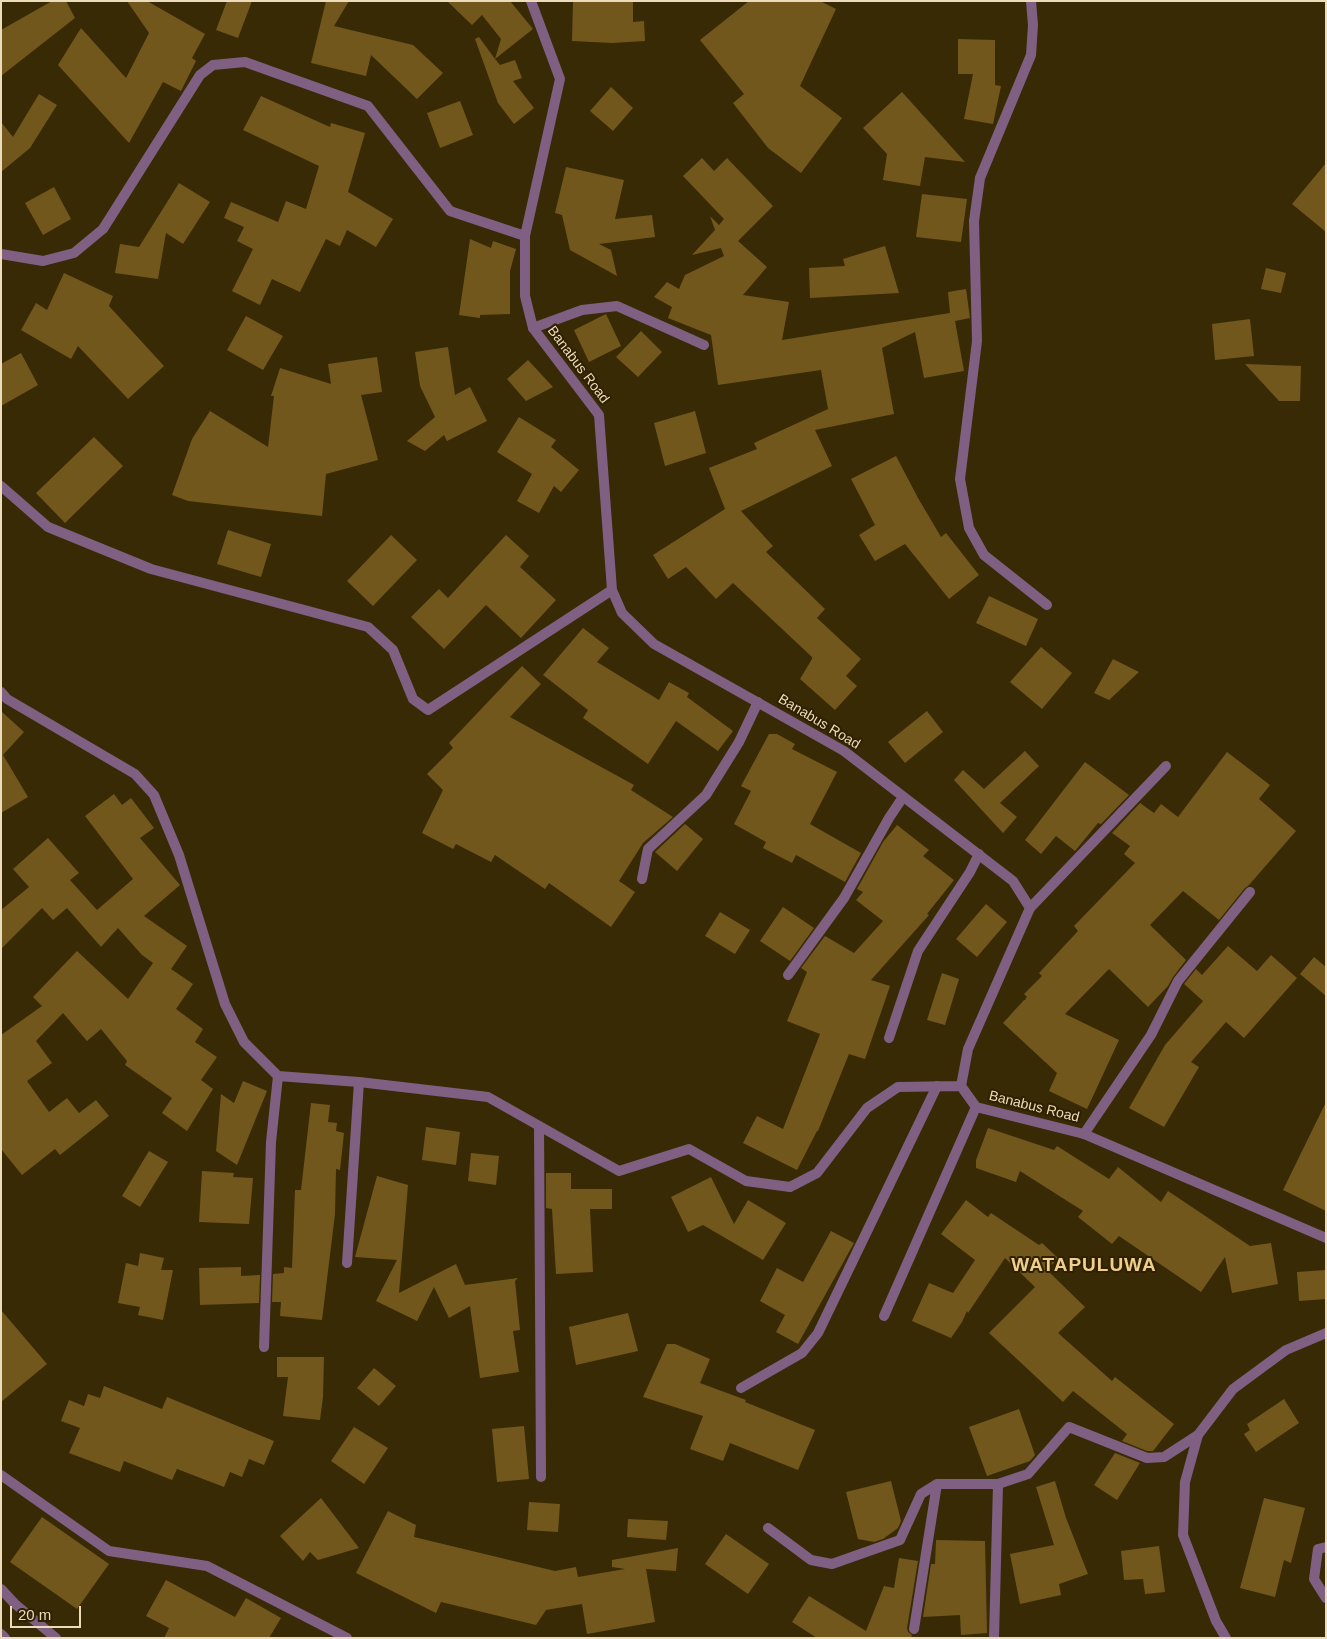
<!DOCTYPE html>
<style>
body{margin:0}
#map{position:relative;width:1327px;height:1639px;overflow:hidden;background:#392a06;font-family:Arial,sans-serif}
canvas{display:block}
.frame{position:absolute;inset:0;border:2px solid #eddcbc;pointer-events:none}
.scale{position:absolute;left:10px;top:1606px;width:71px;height:22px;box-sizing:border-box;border:2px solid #eddcbc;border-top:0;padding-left:6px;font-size:15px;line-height:18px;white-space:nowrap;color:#eddcbc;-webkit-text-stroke:4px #2f2000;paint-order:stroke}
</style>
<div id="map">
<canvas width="1327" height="1639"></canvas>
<div class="frame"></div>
<div class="scale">20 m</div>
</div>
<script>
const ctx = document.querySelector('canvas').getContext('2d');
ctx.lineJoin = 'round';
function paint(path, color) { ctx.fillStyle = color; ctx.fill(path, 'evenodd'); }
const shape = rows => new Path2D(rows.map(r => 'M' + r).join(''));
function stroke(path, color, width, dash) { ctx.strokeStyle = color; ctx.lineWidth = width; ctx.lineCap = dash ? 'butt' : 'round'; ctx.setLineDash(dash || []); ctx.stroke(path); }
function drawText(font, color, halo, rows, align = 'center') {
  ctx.font = font + ' Arial,sans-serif'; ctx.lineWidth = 4; ctx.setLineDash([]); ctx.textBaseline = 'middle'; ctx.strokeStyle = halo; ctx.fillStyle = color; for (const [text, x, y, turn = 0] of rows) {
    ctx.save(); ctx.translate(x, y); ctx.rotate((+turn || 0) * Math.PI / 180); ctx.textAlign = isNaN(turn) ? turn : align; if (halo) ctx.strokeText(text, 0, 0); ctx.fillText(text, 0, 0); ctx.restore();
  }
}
paint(shape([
 [52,1,66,1,75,18,1,76,1,30],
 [127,1,147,1,205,34,192,58,196,61,181,91,163,82,129,143,58,65,81,28,126,78,149,33],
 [227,1,252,1,238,38,216,30],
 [326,1,349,1,334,26,413,45,443,73,417,99,371,55,366,76,311,63],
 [447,1,510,1,533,29,495,59,500,65,515,60,522,78,513,81,534,108,514,124,498,103,475,39,479,37,495,59,501,39,482,15,472,25],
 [573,1,633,1,633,22,644,21,645,41,612,43,572,41],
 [749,1,820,1,836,9,800,86,842,118,801,173,768,148,733,103,744,94,700,40],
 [958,39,995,40,995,85,1001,86,993,124,964,119,973,74,958,74],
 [611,87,633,108,613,131,590,111],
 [902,92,965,162,925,157,920,186,883,180,887,154,863,128],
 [39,94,57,105,30,148,1,172,1,122,13,137],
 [261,96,330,127,331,123,365,133,348,192,393,219,376,247,347,230,340,246,326,239,300,292,272,279,260,305,232,291,253,249,237,241,244,227,224,218,231,202,278,222,286,201,306,209,319,166,243,130],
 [460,101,473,135,440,148,427,113],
 [702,158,714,171,727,158,773,206,738,241,767,267,743,295,789,302,782,340,950,313,948,292,966,289,970,318,955,321,964,371,924,378,915,332,882,348,894,414,815,430,832,466,741,511,773,546,766,552,825,609,817,618,861,659,846,676,857,686,835,710,800,679,812,659,812,657,733,583,716,599,686,567,668,579,653,555,725,509,709,468,757,449,754,443,828,409,821,370,718,385,711,335,668,318,672,307,654,297,667,282,679,289,685,275,724,256,721,248,692,255,715,230,710,216,719,225,724,219,683,176],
 [1326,163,1326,232,1292,204],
 [566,167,624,180,615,219,652,215,655,237,599,244,611,250,617,276,570,250,562,215,555,213],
 [179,183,210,202,183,244,166,233,158,279,115,273,120,244,139,247],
 [54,187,71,219,43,235,25,203],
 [922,194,967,199,961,242,916,237],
 [470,239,491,248,493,241,516,249,510,271,510,314,480,315,480,318,459,315],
 [885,246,899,293,810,298,809,268,845,266,843,259],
 [1266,268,1286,273,1281,293,1261,289],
 [64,273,113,296,109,306,164,366,128,399,78,346,71,359,21,330,36,303,47,310],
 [606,314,621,346,589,362,574,330],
 [246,316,283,336,263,370,227,350],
 [1250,319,1254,356,1215,360,1212,324],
 [641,331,662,352,638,377,616,357],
 [448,347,455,395,470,387,487,421,447,441,444,435,425,451,407,441,435,417,420,386,415,352],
 [21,353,38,385,1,406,1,364],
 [377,357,382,392,361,395,378,460,326,474,322,516,188,501,172,495,192,439,210,411,268,447,274,396,271,396,280,368,331,384,328,364],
 [528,360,553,387,526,401,507,379],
 [1245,364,1301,366,1300,401,1279,401],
 [695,411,706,453,665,466,654,423],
 [519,417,556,440,551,447,579,470,561,492,554,486,539,513,517,501,532,474,497,452],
 [94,437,123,466,65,523,36,493],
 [896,456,918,498,941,537,946,533,979,575,949,599,905,544,875,561,859,535,875,525,851,479],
 [228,530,271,544,261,577,217,564],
 [391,535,417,560,373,606,347,581],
 [506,535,529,556,520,567,556,600,521,638,486,605,444,649,411,617,439,589,448,598],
 [989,596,1038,619,1026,646,976,623],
 [583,628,609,648,597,662,659,700,669,682,689,693,687,697,733,731,718,751,676,721,648,764,583,718,588,710,543,675],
 [1041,647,1072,673,1042,709,1010,682],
 [1113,659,1139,672,1109,700,1094,693],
 [522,666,541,684,510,717,634,785,631,790,673,817,643,843,619,881,635,892,611,927,549,883,545,889,495,855,491,862,456,844,453,849,422,833,443,790,427,774,453,748,449,743],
 [1,711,24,732,3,755,28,797,1,813],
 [927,711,943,732,905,763,888,742],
 [769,734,777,734,795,744,792,749,837,772,810,824,861,853,845,882,796,855,792,863,763,848,766,842,734,824,751,791,741,786],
 [1025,751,1039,766,1000,803,1017,817,1003,833,954,780,963,770,984,789],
 [1227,752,1270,785,1259,799,1296,831,1249,885,1245,888,1219,920,1183,891,1150,925,1186,960,1173,977,1168,986,1148,1007,1109,969,1065,1014,1119,1040,1087,1109,1049,1091,1057,1073,1003,1023,1024,1000,1026,1000,1025,999,1027,997,1024,994,1042,976,1039,973,1078,931,1074,926,1135,863,1124,854,1130,846,1112,833,1140,803,1154,813,1161,804,1178,817],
 [1085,762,1129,795,1101,824,1098,823,1075,851,1056,836,1041,854,1025,840],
 [114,794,122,805,131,798,154,828,140,838,180,885,144,916,187,946,171,969,193,984,176,1009,203,1029,195,1042,217,1057,201,1080,213,1089,187,1131,162,1113,172,1098,125,1065,127,1061,101,1029,87,1041,63,1013,36,1041,52,1063,27,1081,49,1112,67,1098,79,1113,96,1100,109,1116,60,1155,55,1149,22,1175,1,1149,1,1035,42,1006,33,997,77,951,128,999,153,963,142,955,118,928,101,947,67,908,53,920,42,908,1,949,1,910,29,887,13,869,48,838,79,873,70,880,97,910,133,879,85,816],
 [685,824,703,839,677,871,655,852],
 [897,825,929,850,923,856,954,880,927,914,929,915,871,980,890,986,865,1059,849,1054,818,1131,817,1131,797,1170,743,1143,757,1116,783,1129,820,1034,787,1021,807,972,801,968,825,936,854,953,883,921,856,900,863,892,857,889,883,842],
 [986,904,1007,922,977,957,956,939],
 [783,907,814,928,790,961,760,941],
 [720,912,750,930,735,954,705,936],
 [1228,946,1257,971,1271,955,1297,978,1244,1038,1226,1022,1191,1062,1199,1067,1164,1127,1129,1108,1165,1045,1203,1001,1184,984,1196,969,1202,975],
 [1314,957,1326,967,1326,996,1300,974],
 [942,973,959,979,945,1025,927,1020],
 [243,1081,267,1091,237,1165,216,1151,221,1094,234,1103],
 [1326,1102,1326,1211,1283,1190],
 [311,1103,330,1105,328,1122,337,1123,336,1131,344,1133,340,1170,336,1169,335,1214,322,1320,280,1316,281,1302,272,1302,273,1274,284,1273,284,1267,292,1268,295,1190,301,1190],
 [426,1127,460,1132,456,1165,422,1160],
 [988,1128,1054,1150,1057,1146,1109,1179,1118,1167,1161,1202,1168,1191,1250,1246,1271,1243,1278,1284,1232,1293,1225,1257,1201,1292,1119,1236,1112,1244,1078,1217,1083,1211,1020,1171,1016,1182,976,1168,976,1160],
 [149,1151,168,1162,140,1207,122,1196],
 [471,1153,499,1156,496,1185,468,1181],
 [202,1171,234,1173,233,1177,253,1178,249,1224,199,1222],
 [546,1173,571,1173,571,1189,612,1189,612,1209,590,1209,593,1272,556,1274,552,1209,546,1208],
 [377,1176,408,1185,399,1293,456,1264,465,1285,518,1278,515,1281,520,1330,513,1331,519,1372,480,1378,470,1306,449,1318,434,1287,417,1321,376,1301,397,1260,355,1257],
 [711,1177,734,1224,748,1200,786,1223,763,1260,703,1225,688,1232,671,1197],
 [966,1200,988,1217,991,1213,1039,1245,1042,1243,1058,1258,1047,1270,1085,1307,1058,1333,1112,1381,1115,1377,1174,1424,1153,1451,1147,1451,1122,1441,1127,1434,1073,1391,1063,1402,989,1333,1035,1287,1005,1258,968,1313,967,1311,962,1322,951,1338,912,1321,929,1283,953,1293,975,1260,941,1234],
 [831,1231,854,1243,798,1344,776,1332,785,1315,760,1301,777,1268,803,1282],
 [140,1253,164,1258,161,1270,173,1270,163,1320,138,1315,140,1307,118,1303,126,1263,138,1266],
 [241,1267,241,1276,260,1275,259,1303,200,1305,199,1268],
 [1326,1270,1326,1299,1299,1301,1297,1272],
 [1,1310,47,1364,1,1402],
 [628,1313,638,1351,576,1365,569,1327],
 [667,1344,675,1344,710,1359,700,1383,746,1400,745,1402,815,1430,798,1470,730,1443,723,1461,690,1449,703,1416,643,1397],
 [277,1357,324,1357,323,1397,320,1420,283,1416,288,1377,277,1377],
 [374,1368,396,1386,379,1406,357,1388],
 [104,1386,162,1409,167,1397,274,1441,264,1465,249,1459,242,1477,230,1472,224,1487,177,1469,172,1480,124,1461,120,1472,69,1453,80,1428,61,1421,69,1400,84,1406,88,1394,100,1398],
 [1284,1399,1299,1423,1256,1452,1244,1434,1250,1430,1247,1424],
 [1019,1409,1035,1455,1030,1461,987,1476,969,1427],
 [524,1426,529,1479,497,1482,492,1429],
 [354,1427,388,1448,364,1484,331,1461],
 [1115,1453,1140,1463,1117,1500,1094,1485],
 [891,1481,901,1521,898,1528,883,1539,874,1542,858,1539,846,1492],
 [1055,1481,1066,1518,1088,1574,1059,1584,1061,1595,1020,1604,1010,1554,1054,1545,1036,1487],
 [321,1498,359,1548,318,1560,310,1552,303,1561,280,1536],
 [1264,1498,1305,1508,1291,1563,1284,1560,1275,1597,1240,1588],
 [529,1502,560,1504,558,1532,527,1530],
 [388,1511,416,1525,414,1537,555,1571,576,1567,578,1577,625,1569,612,1567,612,1560,678,1548,676,1571,646,1569,655,1622,587,1634,582,1604,546,1610,536,1625,441,1602,436,1613,356,1573],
 [42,1517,109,1564,77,1609,10,1562],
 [628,1519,668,1521,666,1540,627,1537],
 [726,1534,769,1564,748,1594,705,1564],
 [936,1540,985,1541,987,1633,961,1635,960,1615,923,1617,931,1564,935,1564],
 [1159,1546,1165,1592,1145,1594,1143,1579,1124,1580,1121,1551],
 [899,1558,918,1561,907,1628,908,1632,912,1635,911,1638,817,1638,792,1622,809,1596,866,1631,884,1586,894,1588],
 [166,1580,235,1617,246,1598,281,1618,269,1638,164,1638,169,1628,146,1616]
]), '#71571b');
stroke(shape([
 [533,328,582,310,617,306,704,345],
 [642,879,648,849,706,795,739,742,758,702],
 [1030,908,1166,766],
 [788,975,844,898,889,818,903,797],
 [889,1038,918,951,970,872,979,854],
 [539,1126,541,1477],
 [1084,1134,1151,1035,1178,981,1250,892],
 [347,1263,359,1082],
 [884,1316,976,1107],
 [264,1347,271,1142,278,1076],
 [741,1388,802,1353,818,1333,937,1086],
 [768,1528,811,1560,832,1564,900,1540,921,1494,937,1484,998,1484,1028,1474,1069,1427,1147,1458,1164,1457,1198,1435],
 [1326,1547,1318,1549,1314,1579,1326,1598],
 [1,1589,15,1604,56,1638],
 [914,1629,937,1484],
 [994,1638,998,1484]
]), '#7f6082', 10);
stroke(shape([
 [531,1,560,79,525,236,525,296,533,328,599,415,612,590,622,613,654,644,844,751,1013,881,1030,908,968,1049,961,1086,976,1107,1084,1134,1326,1238],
 [1031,1,1033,25,1031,55,980,178,974,221,977,341,960,479,969,528,984,555,1047,605],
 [1,254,43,261,74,253,103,229,200,75,213,65,245,62,368,106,450,211,525,236],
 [1,486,48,527,151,569,368,627,393,650,413,699,428,710,612,590],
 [1,692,7,699,135,774,154,795,179,855,225,1004,244,1042,278,1076,359,1082,488,1097,619,1171,689,1149,746,1181,790,1187,817,1173,867,1108,898,1087,961,1086],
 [1,1475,109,1551,207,1566,347,1638],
 [1,1634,5,1638],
 [1226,1638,1216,1621,1183,1535,1185,1482,1198,1435,1233,1389,1286,1350,1326,1333]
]), '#7f6082', 10);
drawText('14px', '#eddcbc', '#2f2000', [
 ["Banabus Road",578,365,53],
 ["Banabus Road",819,722,31],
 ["Banabus Road",1034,1107,14]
]);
ctx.letterSpacing = '1px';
drawText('bold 19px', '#f0cf8d', '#2f2000', [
 ["WATAPULUWA",1084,1266]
]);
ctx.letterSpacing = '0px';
</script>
